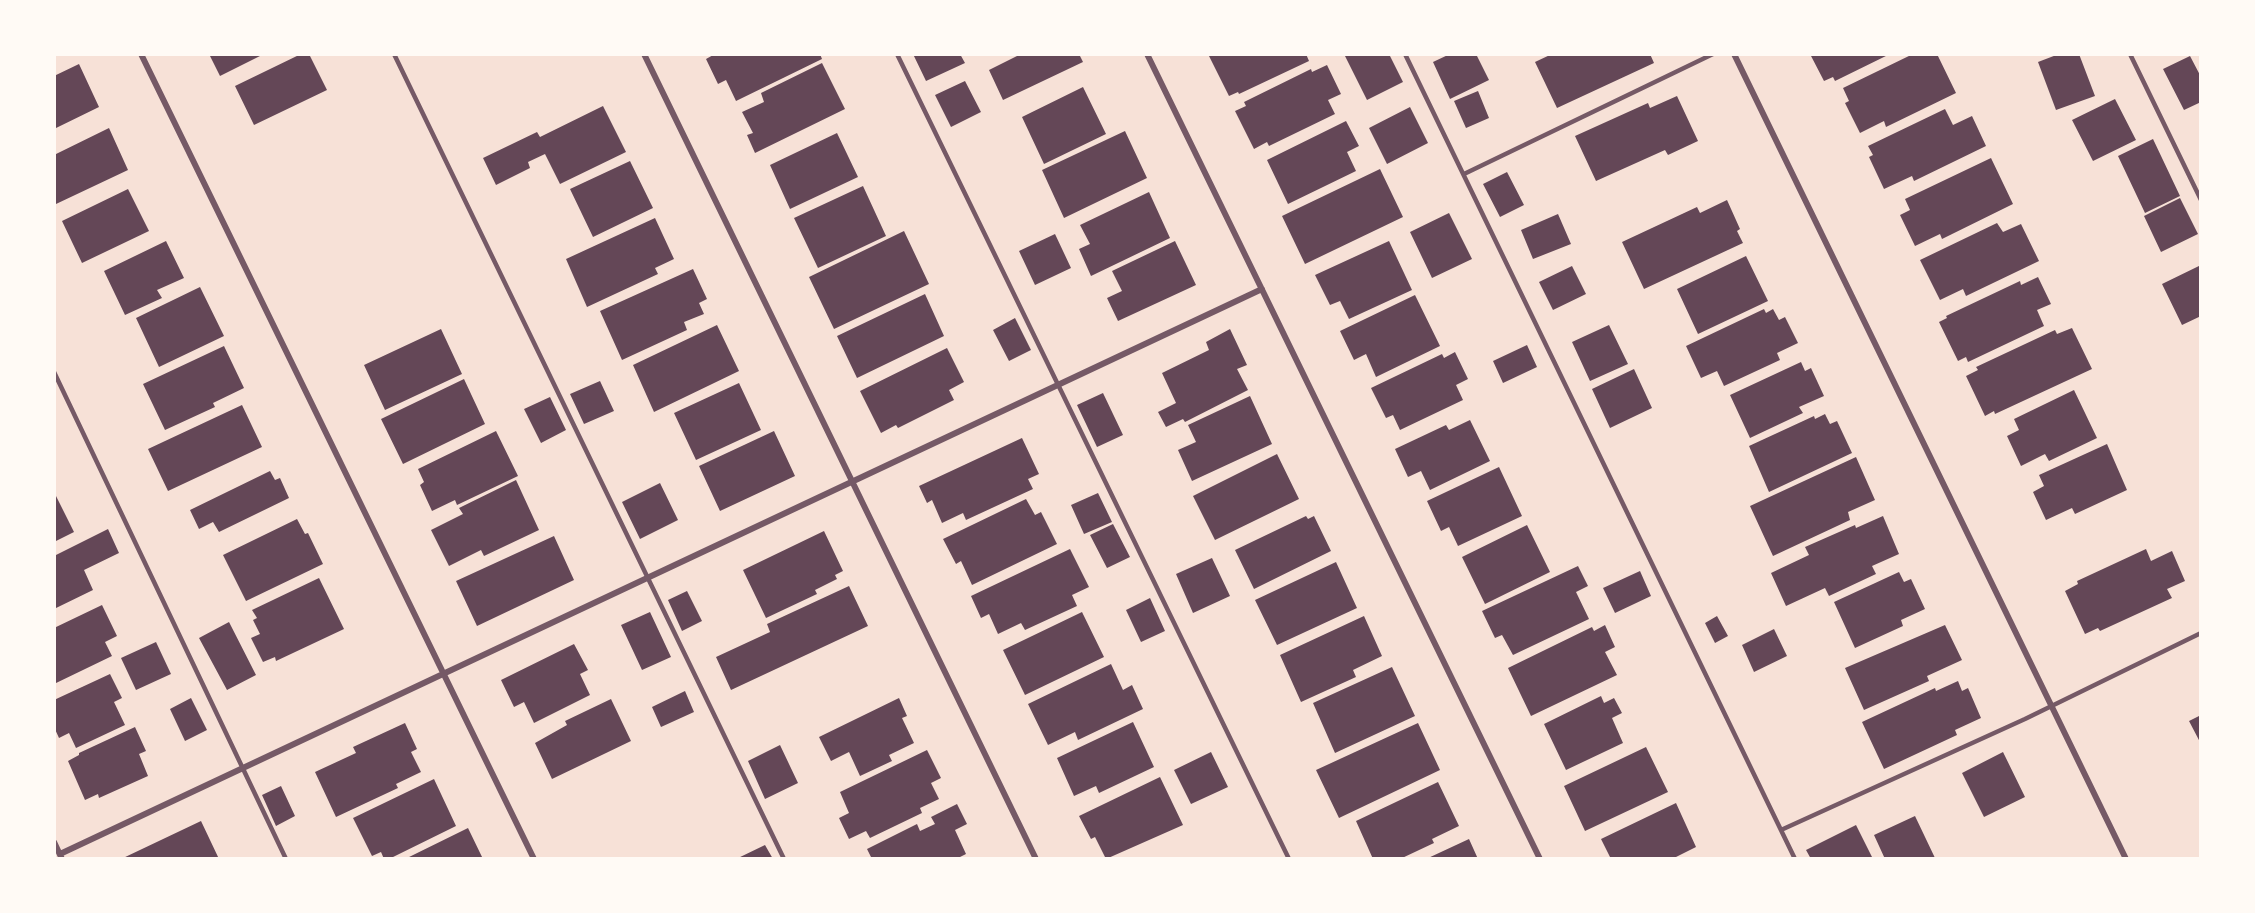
<!DOCTYPE html>
<style>
body{margin:0}
#map{position:relative;width:2255px;height:913px;overflow:hidden;background:#f7e1d7;font-family:Arial,sans-serif}
canvas{display:block}
.frame{position:absolute;inset:0;border:56px solid #fffaf5;pointer-events:none}
</style>
<div id="map">
<canvas width="2255" height="913"></canvas>
<div class="frame"></div>
</div>
<script>
const ctx = document.querySelector('canvas').getContext('2d');
ctx.lineJoin = 'round';
function paint(path, color) { ctx.fillStyle = color; ctx.fill(path, 'evenodd'); }
const shape = rows => new Path2D(rows.map(r => 'M' + r).join(''));
function stroke(path, color, width, dash) { ctx.strokeStyle = color; ctx.lineWidth = width; ctx.lineCap = dash ? 'butt' : 'round'; ctx.setLineDash(dash || []); ctx.stroke(path); }
paint(shape([
 [209,54,264,54,220,76],
 [301,54,309,54,327,90,254,125,235,86],
 [715,54,820,54,822,59,736,101,726,80,718,84,706,59],
 [913,54,960,54,965,63,926,81],
 [1021,54,1079,54,1083,62,1003,100,989,70],
 [1208,54,1306,54,1309,61,1239,94,1238,92,1229,96],
 [1344,54,1389,54,1403,82,1367,100],
 [1450,54,1476,54,1489,80,1450,99,1433,62],
 [1552,54,1650,54,1654,63,1557,108,1535,62],
 [1810,54,1890,54,1835,81,1833,77,1824,81],
 [1913,54,1937,54,1956,93,1886,127,1884,121,1860,133,1845,103,1849,101,1843,88],
 [2059,54,2079,54,2095,96,2056,110,2038,62],
 [2190,56,2201,77,2201,102,2184,110,2163,69],
 [822,63,845,109,755,153,747,135,753,133,742,112,764,102,761,93],
 [79,64,99,107,54,129,54,76],
 [1327,65,1341,94,1328,100,1335,114,1269,146,1267,142,1254,149,1235,111,1246,106,1244,102,1311,69,1312,72],
 [965,81,981,112,951,127,935,95],
 [1083,87,1106,134,1044,164,1022,117],
 [1478,91,1489,118,1466,128,1454,101],
 [1677,96,1698,141,1668,155,1665,150,1596,181,1575,136,1648,103,1650,108],
 [2115,99,2136,140,2093,161,2072,120],
 [603,106,626,152,560,184,545,154,528,162,530,168,496,185,483,158,537,132,540,137],
 [1410,107,1428,143,1387,164,1369,128],
 [1945,109,1953,125,1972,116,1986,146,1914,181,1912,176,1884,189,1869,157,1873,155,1868,146],
 [1346,121,1359,146,1347,152,1356,171,1288,204,1267,160],
 [109,128,128,170,56,204,54,155],
 [1125,131,1147,178,1064,218,1042,170],
 [837,133,858,177,790,209,770,165],
 [2153,139,2180,196,2145,213,2118,156],
 [1991,158,2013,204,1942,239,1940,234,1915,246,1900,215,1910,210,1905,199],
 [630,161,653,208,593,237,570,189],
 [1380,169,1403,217,1305,264,1282,216],
 [1507,172,1524,205,1500,217,1483,184],
 [863,186,886,236,818,268,794,218],
 [128,189,149,231,82,263,62,221],
 [1149,192,1170,238,1091,276,1079,249,1090,244,1080,225],
 [2180,198,2198,234,2161,252,2144,216],
 [1727,200,1740,229,1737,231,1743,243,1644,289,1622,242,1697,207,1700,213],
 [1449,213,1472,259,1432,278,1410,232],
 [1558,214,1571,244,1533,259,1521,230],
 [655,218,674,259,655,268,658,274,587,307,566,259],
 [1997,223,2003,232,2021,224,2039,261,1966,296,1963,289,1940,300,1920,260],
 [904,231,929,284,834,329,809,277],
 [1055,234,1071,268,1035,285,1019,251],
 [166,241,184,278,157,290,162,298,125,315,104,271],
 [1175,241,1196,285,1118,321,1107,298,1122,291,1112,271],
 [1389,241,1412,290,1349,319,1340,301,1330,305,1315,275],
 [1746,256,1768,301,1698,334,1677,289],
 [2201,265,2201,316,2182,325,2162,284],
 [1572,266,1586,294,1553,310,1539,282],
 [693,269,707,299,699,303,704,314,684,322,687,330,622,360,600,311],
 [2038,277,2051,304,2037,310,2044,326,1968,362,1966,357,1958,361,1939,322,1947,318,1946,316,2020,281,2021,285],
 [200,287,224,336,159,367,136,318],
 [925,294,944,336,857,378,837,336],
 [1415,295,1440,346,1376,377,1366,354,1354,360,1340,331],
 [1764,309,1766,313,1773,309,1779,320,1785,317,1798,343,1777,353,1780,360,1724,386,1717,371,1701,378,1686,346],
 [1015,318,1031,350,1009,361,993,330],
 [717,325,739,371,654,412,633,365],
 [1609,325,1628,364,1590,381,1572,342],
 [2072,328,2092,369,1995,414,1994,411,1985,416,1966,376,1978,370,1976,367,2055,330,2057,334],
 [441,329,462,374,385,410,364,365],
 [1230,329,1247,365,1237,369,1248,390,1185,422,1183,419,1166,427,1158,412,1176,403,1162,373,1209,350,1206,342],
 [1527,345,1537,367,1503,383,1493,361],
 [224,346,244,388,213,403,215,407,165,430,143,384],
 [947,348,964,382,949,390,954,400,898,428,896,425,881,433,860,391],
 [1455,352,1468,379,1456,385,1463,400,1400,430,1393,415,1386,418,1371,388,1442,354,1444,358],
 [1801,362,1805,371,1811,368,1824,396,1799,407,1803,413,1750,438,1730,395],
 [1634,369,1652,408,1610,428,1592,389],
 [464,379,485,424,403,464,381,419],
 [600,381,614,411,584,424,570,394],
 [739,383,761,430,696,460,674,413],
 [2074,390,2097,438,2049,461,2045,454,2021,466,2007,436,2019,430,2014,419],
 [1103,393,1123,435,1097,447,1077,405],
 [1250,396,1272,444,1192,481,1178,450,1196,442,1188,425],
 [550,397,566,430,541,443,524,409],
 [242,405,262,447,168,491,148,449],
 [1825,414,1830,424,1837,421,1852,453,1769,492,1749,446,1814,416,1815,419],
 [1470,420,1490,461,1430,490,1421,471,1408,477,1395,449,1446,425,1449,430],
 [496,431,518,476,457,505,455,500,432,511,420,485,424,482,418,469],
 [774,431,795,476,720,511,699,466],
 [1022,438,1039,474,1028,479,1033,489,966,520,963,513,942,523,932,500,927,503,919,486],
 [2107,444,2127,490,2075,514,2072,508,2046,520,2033,492,2044,486,2039,475],
 [1277,454,1299,499,1215,540,1193,496],
 [1856,457,1875,500,1848,512,1850,520,1773,556,1750,506],
 [1499,467,1522,516,1458,546,1449,527,1441,531,1427,501],
 [270,471,275,480,280,478,289,498,219,532,213,522,199,529,190,510],
 [516,480,539,530,484,556,481,550,449,566,431,530,463,514,459,508],
 [660,483,678,520,640,539,622,502],
 [54,492,74,532,54,542],
 [1098,493,1112,522,1084,534,1071,505],
 [1026,499,1035,515,1041,512,1057,544,972,585,961,561,956,564,943,539],
 [1306,516,1308,519,1314,516,1331,551,1254,589,1235,550],
 [1883,516,1899,554,1872,566,1876,574,1829,596,1825,588,1786,606,1771,573,1809,555,1805,547,1855,525,1856,528],
 [297,519,305,534,308,533,323,564,246,601,223,555],
 [1113,524,1130,557,1107,568,1090,535],
 [1527,525,1550,572,1485,604,1462,557],
 [108,529,119,553,84,570,93,590,54,609,54,556],
 [824,531,843,571,835,575,837,579,815,590,817,594,766,618,743,570],
 [554,536,574,580,477,626,456,581],
 [1070,549,1089,587,1072,595,1077,606,1025,630,1021,623,998,634,989,614,981,618,971,596],
 [2146,549,2151,561,2172,551,2185,581,2167,589,2172,598,2100,631,2098,628,2085,634,2065,591,2078,584,2077,581],
 [1212,558,1230,596,1193,613,1176,574],
 [1336,562,1357,608,1277,645,1255,600],
 [1578,566,1588,586,1576,592,1589,619,1513,655,1502,635,1495,638,1482,611],
 [1640,571,1651,596,1615,613,1603,588],
 [1899,572,1904,582,1911,579,1925,609,1901,620,1903,626,1855,648,1834,602],
 [319,578,344,629,276,661,275,657,263,662,251,638,260,634,253,620,257,618,252,610],
 [849,586,868,626,731,690,716,657,770,632,767,624],
 [687,591,702,621,682,631,668,600],
 [1150,598,1165,631,1141,642,1126,610],
 [102,605,117,636,105,642,112,656,54,684,54,628],
 [650,612,671,657,642,670,621,625],
 [1082,612,1104,657,1025,695,1003,650],
 [1364,616,1382,656,1353,670,1356,677,1301,702,1280,655],
 [1717,616,1728,636,1715,643,1705,623],
 [229,622,256,675,227,690,199,638],
 [1605,625,1615,647,1605,652,1617,675,1531,716,1508,668,1592,627,1594,631],
 [1945,625,1962,660,1927,676,1929,681,1864,710,1845,668],
 [1774,629,1787,656,1754,672,1742,645],
 [156,642,171,674,136,690,121,658],
 [574,644,588,670,580,674,590,695,534,723,524,702,514,707,501,680],
 [1111,664,1123,690,1132,685,1143,709,1078,740,1075,732,1048,745,1028,704],
 [1392,667,1415,716,1335,753,1313,703],
 [110,674,122,698,114,702,125,725,76,748,69,733,59,738,54,727,54,700],
 [1958,681,1962,691,1968,688,1981,718,1955,730,1957,735,1884,769,1862,722,1935,688,1936,691],
 [685,691,694,712,661,727,652,707],
 [1601,696,1604,703,1614,698,1622,713,1612,718,1623,743,1566,770,1544,724],
 [191,698,207,730,185,741,170,709],
 [899,698,907,716,902,718,914,743,889,755,892,761,860,776,849,752,831,761,819,737],
 [611,699,631,741,552,779,535,743,567,725,565,721],
 [2201,715,2201,744,2189,721],
 [1133,722,1154,767,1099,793,1096,786,1074,796,1057,758],
 [405,723,417,749,411,752,421,772,396,784,398,788,336,817,315,772,356,753,353,747],
 [1418,723,1440,770,1339,818,1316,770],
 [135,727,146,751,139,754,148,776,99,798,98,794,85,800,68,761,79,755,79,753],
 [780,745,798,783,765,799,748,761],
 [1646,747,1668,792,1585,831,1564,786],
 [927,750,941,778,931,783,939,799,920,808,922,813,870,838,866,831,849,839,839,818,849,813,840,792],
 [1211,752,1228,787,1191,804,1174,770],
 [2003,752,2025,797,1984,817,1962,773],
 [1160,777,1183,825,1106,859,1095,837,1091,839,1079,816],
 [434,779,456,826,389,859,384,859,381,852,372,856,353,818],
 [1438,782,1459,826,1432,839,1434,843,1400,859,1373,859,1356,821],
 [281,786,295,816,276,826,262,795],
 [1676,803,1696,847,1672,859,1611,859,1601,839],
 [957,804,967,824,955,830,966,854,956,859,872,859,867,849,917,824,920,831,935,824,931,817],
 [1915,816,1935,858,1885,859,1874,835],
 [201,821,219,859,121,859],
 [1856,825,1872,857,1868,859,1811,859,1806,850],
 [468,828,483,859,405,859],
 [1469,839,1478,859,1426,859],
 [765,845,773,859,736,859]
]), '#644757');
stroke(shape([
 [394,54,784,859],
 [897,54,1289,859],
 [1405,54,1795,859],
 [2130,54,2201,200],
 [1464,174,1713,54],
 [54,372,286,859],
 [1781,830,2025,719,2201,633]
]), '#755966', 4.5);
stroke(shape([
 [141,54,534,859],
 [644,54,1036,859],
 [1147,54,1540,859],
 [1734,54,2126,859],
 [54,842,62,859],
 [60,854,1262,289]
]), '#755966', 6);
</script>
